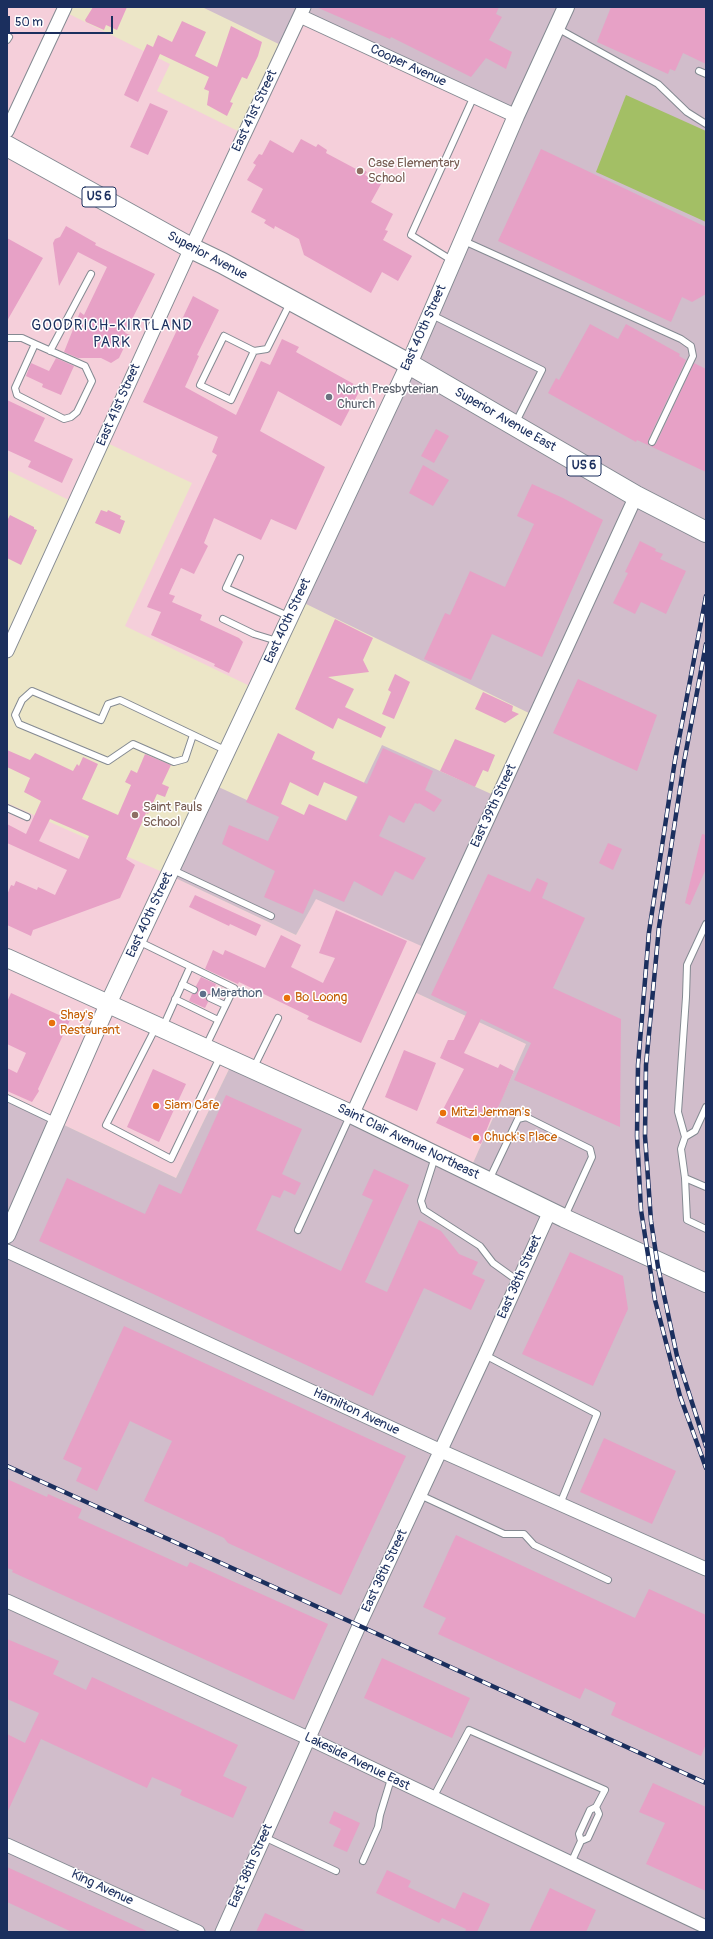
<!DOCTYPE html>
<style>
body{margin:0}
#map{position:relative;width:713px;height:1939px;overflow:hidden;background:#ece6c7;font-family:Pangolin,sans-serif}
canvas{display:block}
.frame{position:absolute;inset:0;border:8px solid #1b2f5e;pointer-events:none}
.scale{position:absolute;left:8px;top:16px;width:105px;height:18px;box-sizing:border-box;border:2px solid #1b2f5e;border-top:0;padding-left:5px;font-size:12px;line-height:14px;white-space:nowrap;color:#1b2f5e;-webkit-text-stroke:3px #fff;paint-order:stroke}
</style>
<div id="map">
<canvas width="713" height="1939"></canvas>
<div class="frame"></div>
<div class="scale">50 m</div>
</div>
<script>
const ctx = document.querySelector('canvas').getContext('2d');
ctx.lineJoin = 'round';
function paint(path, color) { ctx.fillStyle = color; ctx.fill(path, 'evenodd'); }
const shape = rows => new Path2D(rows.map(r => 'M' + r).join(''));
function stroke(path, color, width, dash) { ctx.strokeStyle = color; ctx.lineWidth = width; ctx.lineCap = dash ? 'butt' : 'round'; ctx.setLineDash(dash || []); ctx.stroke(path); }
function drawText(font, color, halo, rows, align = 'center') {
  ctx.font = font + ' Pangolin,sans-serif'; ctx.lineWidth = 3; ctx.setLineDash([]); ctx.textBaseline = 'middle'; ctx.strokeStyle = halo; ctx.fillStyle = color; for (const [text, x, y, turn = 0] of rows) {
    ctx.save(); ctx.translate(x, y); ctx.rotate((+turn || 0) * Math.PI / 180); ctx.textAlign = isNaN(turn) ? turn : align; if (halo) ctx.strokeText(text, 0, 0); ctx.fillText(text, 0, 0); ctx.restore();
  }
}
paint(shape([
 [7,7,65,7,63,11,170,64,157,91,244,134,300,16,516,116,256,689,125,626,192,483,103,441,75,503,7,470],
 [7,803,169,875,296,935,316,898,429,949,410,990,526,1044,469,1172,233,1061,176,1178,7,1098]
]), '#f5cfda');
paint(shape([
 [202,7,706,7,706,1932,7,1932,7,1098,176,1178,233,1061,469,1172,526,1044,410,990,428,949,316,899,296,935,169,875,212,784,336,841,382,745,498,797,535,716,298,600,516,116,300,16,285,47]
]), '#d1bdcb');
paint(shape([
 [626,95,706,131,706,222,596,172]
]), '#a3bf65');
paint(shape([
 [93,7,127,7,117,30,106,25,104,30,86,22,85,20],
 [316,7,499,7,496,14,502,17,489,40,512,52,506,69,486,58,471,77,391,37,390,39],
 [611,7,706,7,706,64,683,53,675,71,670,69,668,74,597,42],
 [182,21,206,32,195,56,217,67,231,26,262,42,258,56,247,79,242,77,230,102,233,103,227,116,207,105,209,91,204,89,209,77,160,54,138,102,124,95,147,44,153,47,158,35,172,42],
 [150,103,168,111,148,155,130,147],
 [301,139,316,147,318,144,327,150,326,153,356,169,358,166,367,172,365,175,381,184,371,202,393,214,385,230,388,231,383,240,412,256,398,281,382,272,371,293,304,255,299,239,275,226,274,229,264,223,266,220,251,212,263,189,247,180,256,165,253,163,259,154,262,155,270,140,293,153],
 [541,149,706,227,706,294,692,302,682,297,671,322,498,241],
 [66,226,96,243,95,245,155,274,125,333,130,335,119,358,111,363,101,358,78,358,64,352,80,312,84,315,107,267,78,252,59,286,53,243,55,239,60,237],
 [7,238,43,258,7,321],
 [193,296,219,310,197,355,199,356,185,387,236,415,261,361,270,365,282,339,299,347,296,352,361,388,341,426,278,391,260,431,325,467,296,530,271,519,261,540,214,518,204,543,208,546,194,574,181,568,169,594,175,596,172,602,202,615,200,620,239,638,243,642,229,673,214,666,215,664,151,635,161,612,147,607,217,455,212,452,218,437,143,402],
 [590,324,618,339,626,324,680,354,679,356,686,360,648,440,648,444,650,446,656,444,694,363,706,369,706,472,637,440,636,442,548,393,556,378,559,380],
 [56,358,74,366,61,395,42,387,43,384,26,376,31,363,49,371],
 [7,400,45,418,34,441,73,459,62,483,28,467,31,461,7,450],
 [436,429,449,436,434,463,421,456],
 [423,465,449,480,433,506,409,493],
 [532,484,563,498,603,520,542,657,492,634,471,680,424,659,445,613,450,615,470,571,505,587,534,524,517,516],
 [101,510,107,512,108,510,119,515,121,516,120,519,125,521,120,534,95,523],
 [10,515,34,527,34,529,37,530,21,565,7,558,7,521],
 [640,541,656,549,655,551,663,554,660,559,686,571,666,614,641,602,635,614,613,603,628,573,625,572],
 [335,619,373,638,363,660,369,672,328,677,354,689,345,707,386,727,381,738,338,718,333,729,295,709],
 [395,674,410,682,394,719,382,714,391,692,388,690],
 [578,679,657,715,637,771,553,733],
 [483,692,513,706,512,711,519,714,505,723,475,709],
 [278,733,315,752,312,759,367,784,383,748,433,771,425,790,442,800,434,812,419,803,418,804,415,803,404,823,389,815,379,836,426,858,413,880,395,871,382,896,354,881,344,902,314,889,303,914,264,897,275,871,222,844,229,825,268,841,279,817,246,802],
 [290,782,318,796,324,782,358,797,347,821,309,804,304,815,281,804],
 [455,739,495,755,488,772,483,770,475,787,440,771],
 [7,750,30,760,35,753,73,771,77,764,79,766,83,757,98,764,82,799,118,815,131,785,125,782,131,770,137,773,145,754,171,765,162,784,169,787,165,797,157,794,148,814,146,813,126,859,135,865,120,898,33,930,31,936,7,925,7,895,11,885,14,886,16,881,37,890,38,887,55,895,67,870,7,843,7,824,26,834,41,801,24,792,30,778,7,767],
 [50,819,89,836,79,859,39,841],
 [702,834,706,835,705,871,690,905,685,903],
 [608,843,622,849,613,870,599,863],
 [488,874,530,892,537,878,548,883,542,898,585,918,553,988,621,1019,620,1127,514,1080,531,1043,481,1019,464,1053,498,1068,500,1064,514,1071,502,1099,497,1110,494,1111,481,1144,436,1123,464,1069,440,1058,448,1040,454,1040,467,1012,431,995],
 [195,895,261,925,256,936,230,924,229,926,189,907],
 [336,910,407,941,361,1043,307,1019,309,1016,239,982,238,984,205,969,213,950,223,955,225,950,265,968,281,935,301,945,291,967,323,983,335,958,319,953],
 [201,977,216,984,212,994,206,996,208,1002,205,1008,189,1001,192,994,198,992,196,986],
 [11,993,70,1020,38,1089,39,1091,32,1102,7,1091,7,1068,17,1073,26,1053,7,1044,7,1002],
 [404,1050,436,1063,417,1111,385,1097],
 [153,1069,186,1084,159,1142,127,1127],
 [226,1095,302,1129,282,1174,301,1183,295,1195,284,1190,280,1198,272,1195,256,1230,341,1271,373,1200,362,1195,374,1169,409,1185,365,1282,387,1292,419,1220,441,1231,459,1254,478,1262,472,1274,485,1280,471,1310,424,1288,373,1396,39,1241,67,1178,145,1214,159,1184,181,1194],
 [570,1252,623,1276,628,1309,593,1386,522,1354],
 [124,1326,406,1456,341,1595,228,1543,224,1538,144,1501,172,1441,130,1421,97,1491,76,1481,82,1468,63,1459],
 [604,1438,676,1471,652,1524,580,1492],
 [7,1479,47,1497,48,1494,82,1509,78,1518,187,1567,190,1562,328,1624,294,1700,12,1572,13,1570,7,1568],
 [456,1535,635,1618,649,1589,706,1615,706,1744,701,1756,611,1715,616,1703,585,1688,580,1699,438,1634,446,1618,423,1607],
 [7,1639,59,1661,53,1674,86,1690,92,1677,238,1745,223,1776,247,1787,233,1818,180,1795,182,1790,152,1777,147,1788,41,1739,7,1813,7,1734,25,1743,39,1713,7,1699],
 [382,1658,470,1698,452,1738,364,1698],
 [653,1783,706,1807,706,1891,646,1864,665,1823,639,1812],
 [334,1811,360,1823,347,1852,333,1846,341,1829,329,1823],
 [7,1867,149,1932,72,1932,7,1902],
 [387,1870,411,1881,408,1887,455,1909,463,1892,490,1904,477,1932,465,1932,466,1929,442,1918,439,1923,376,1893],
 [550,1888,596,1910,586,1932,529,1932],
 [265,1913,308,1932,256,1932]
]), '#e7a1c6');
const service = shape([
 [557,28,658,84,687,112,706,124],
 [7,40,9,37],
 [699,71,706,74],
 [464,241,681,339,691,346,693,356,652,442],
 [453,261,411,235,474,96],
 [432,315,542,370,515,424],
 [224,336,254,351,231,400,200,385,224,336],
 [7,338,22,338,35,344,85,366,92,381,77,412,71,417,64,419,17,395,15,388,35,344],
 [50,351,91,274],
 [254,351,267,349,290,303],
 [240,558,226,588,290,617],
 [223,619,254,634,277,641],
 [193,735,185,759,174,762,133,744,108,761,19,724,15,715,22,700,32,691,101,720,108,704,120,700,227,751],
 [7,808,27,817],
 [173,870,271,916],
 [138,941,234,988,206,1046],
 [182,984,194,990],
 [210,998,225,1005],
 [175,999,218,1020],
 [156,1027,106,1125,171,1159,220,1057],
 [163,1027,190,967],
 [254,1067,278,1018],
 [7,1098,55,1121],
 [706,1107,695,1131,685,1137,681,1149,685,1178,706,1187],
 [685,1137,678,1112,686,997,687,965,706,924],
 [435,1157,421,1201,424,1210,480,1246,493,1263,518,1281],
 [685,1178,687,1220,706,1229],
 [489,1180,518,1119,526,1117,590,1149,592,1157,565,1216],
 [298,1230,350,1116],
 [485,1355,597,1414,560,1504],
 [420,1495,504,1534,524,1534,534,1545,608,1580],
 [433,1798,469,1730,605,1790,596,1807],
 [264,1837,336,1871],
 [363,1861,378,1827,380,1815,391,1779],
 [571,1863,581,1841,588,1838,599,1814,596,1807,590,1810,579,1834,581,1841]
]);
const minor = shape([
 [300,16,516,116],
 [7,131,65,7],
 [7,651,191,248,304,7],
 [352,1115,636,496],
 [7,1251,441,1451,706,1569],
 [7,1601,308,1738,706,1927],
 [7,1845,198,1932],
 [222,1932,359,1626,485,1355,550,1211]
]);
const tertiary = shape([
 [7,1235,108,1004,409,364,516,116,566,7]
]);
const secondary = shape([
 [7,958,351,1114,564,1218,706,1283]
]);
const primary = shape([
 [7,146,191,248,222,263,409,364,636,496,706,532]
]);
stroke(service, '#848a92', 8);
stroke(minor, '#848a92', 15);
stroke(tertiary, '#848a92', 18);
stroke(secondary, '#848a92', 20);
stroke(primary, '#848a92', 22);
stroke(service, '#fff', 6);
stroke(minor, '#fff', 13);
stroke(tertiary, '#fff', 16);
stroke(secondary, '#fff', 18);
stroke(primary, '#fff', 20);
const rail = shape([
 [706,596,675,760,649,932,638,1065,637,1136,641,1210,655,1300,680,1396,706,1468],
 [706,644,684,762,659,927,646,1065,645,1136,651,1221,658,1267,677,1356,706,1446],
 [7,1466,706,1783]
]);
stroke(rail, '#1b2f5e', 4.5);
stroke(rail, '#fff', 3, [9]);
for (const [x, y, r, color] of [
 [360,171,4,"#8d6e63"],
 [329,397,4,"#6b7280"],
 [135,815,4,"#8d6e63"],
 [203,994,4,"#5c6f8a"],
 [287,998,4,"#e8710a"],
 [52,1023,4,"#e8710a"],
 [156,1106,4,"#e8710a"],
 [443,1113,4,"#e8710a"],
 [476,1138,4,"#e8710a"]
]) { const dot = new Path2D(); dot.arc(x, y, r, 0, 2 * Math.PI); ctx.fillStyle = color; ctx.fill(dot); stroke(dot, '#fff', 1.5); }
for (const [x, y, w] of [
 [99,197,34],
 [584,466,34]
]) { const box = new Path2D(); box.roundRect(x - w / 2, y - 10, w, 20, 3); ctx.fillStyle = '#fff'; ctx.fill(box); stroke(box, '#1b2f5e', 1); }
drawText('bold 12px', '#1b2f5e', null, [
 ["US 6",99,197],
 ["US 6",584,466]
]);
drawText('13px', '#1b2f5e', '#fff', [
 ["Cooper Avenue",408,66,25],
 ["East 41st Street",255,111,-65],
 ["Superior Avenue",207,256,28],
 ["East 40th Street",424,328,-66],
 ["East 41st Street",119,405,-66],
 ["Superior Avenue East",505,420,30],
 ["East 40th Street",288,621,-65],
 ["East 39th Street",494,806,-65],
 ["East 40th Street",150,915,-65],
 ["Saint Clair Avenue Northeast",408,1142,26],
 ["East 38th Street",520,1277,-66],
 ["Hamilton Avenue",356,1412,25],
 ["East 38th Street",385,1571,-65],
 ["Lakeside Avenue East",357,1762,26],
 ["East 38th Street",251,1866,-66],
 ["King Avenue",102,1888,25]
]);
drawText('13px', '#785e54', '#fff', [
 ["Case Elementary",368,164],
 ["School",368,179],
 ["Saint Pauls",143,808],
 ["School",143,823]
], 'left');
drawText('13px', '#5b616d', '#fff', [
 ["North Presbyterian",337,390],
 ["Church",337,405]
], 'left');
drawText('13px', '#4e5e75', '#fff', [
 ["Marathon",211,994]
], 'left');
drawText('13px', '#c56008', '#fff', [
 ["Bo Loong",295,998],
 ["Shay's",60,1016],
 ["Restaurant",60,1031],
 ["Siam Cafe",164,1106],
 ["Mitzi Jerman's",451,1113],
 ["Chuck's Place",484,1138]
], 'left');
ctx.letterSpacing = '1px';
drawText('15px', '#1b2f5e', '#fff', [
 ["GOODRICH-KIRTLAND",112,326],
 ["PARK",112,343]
]);
ctx.letterSpacing = '0px';
</script>
